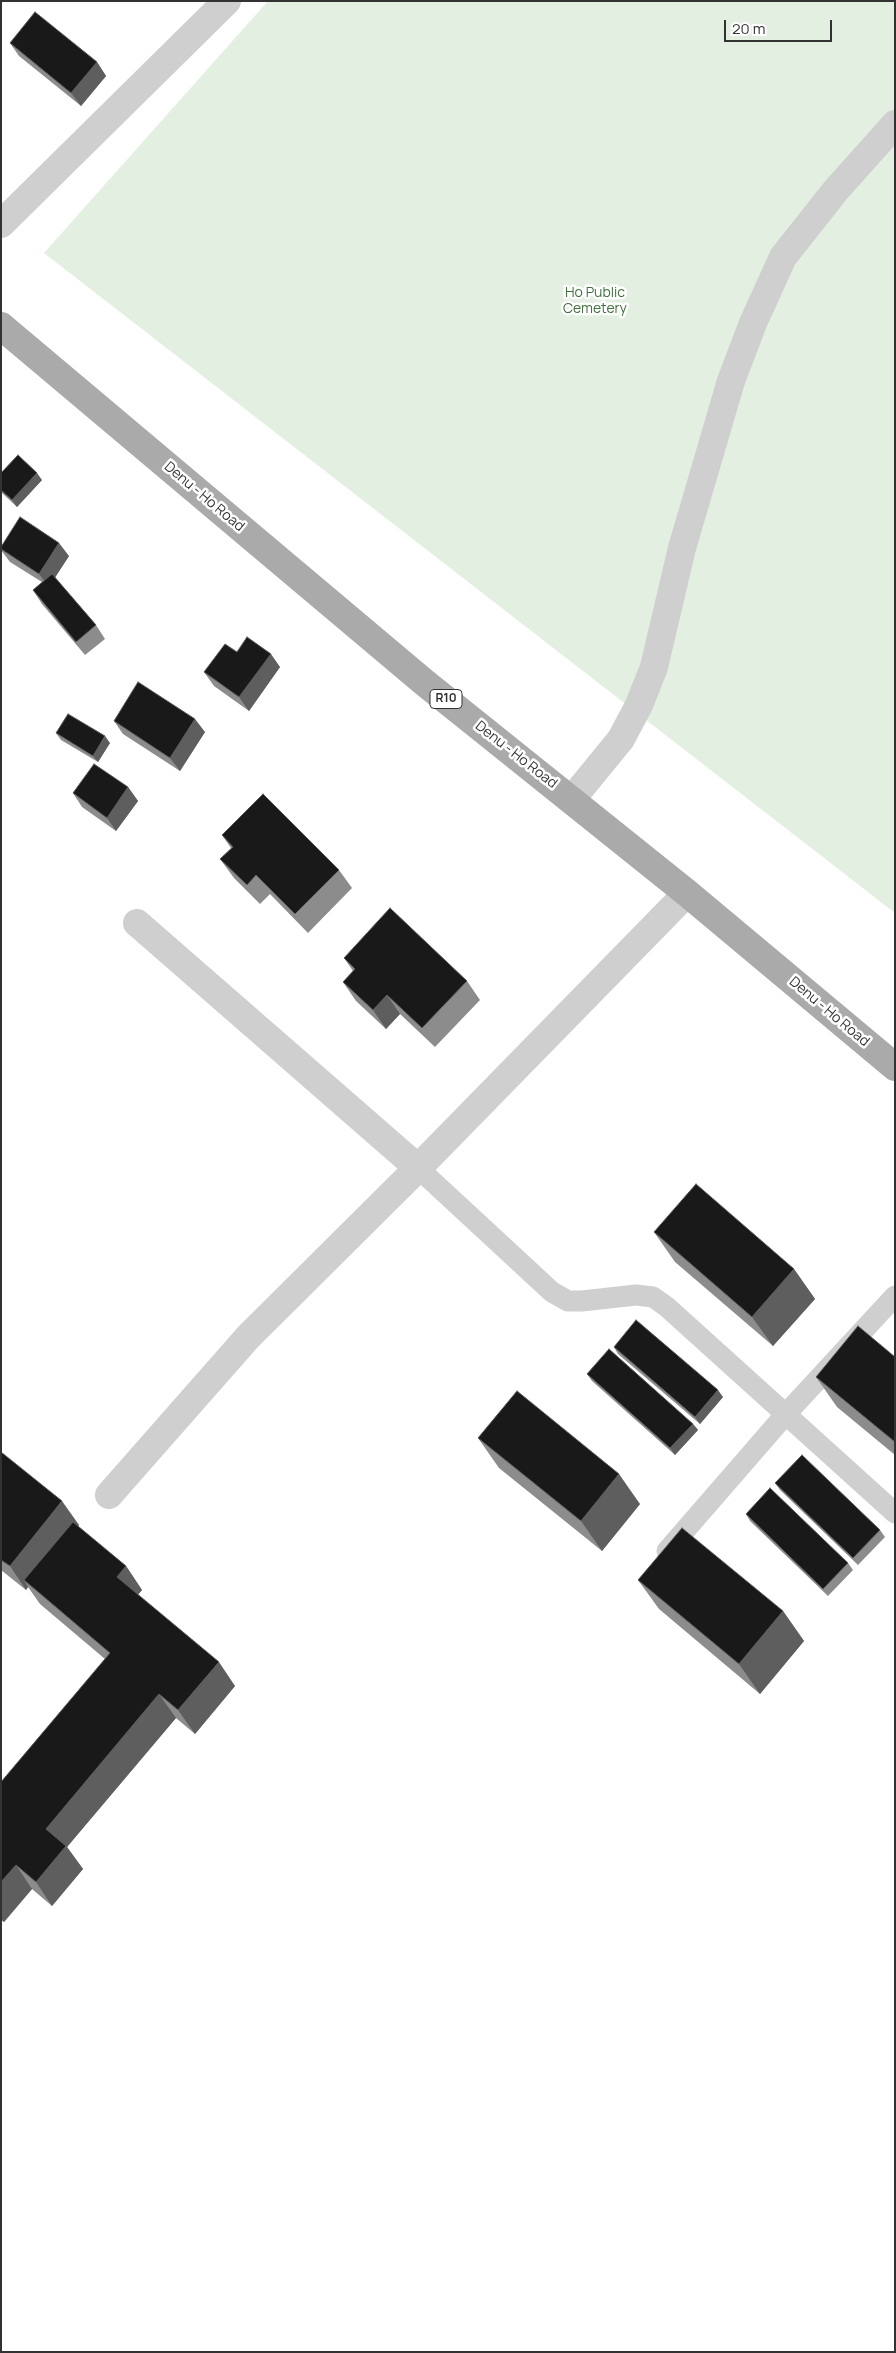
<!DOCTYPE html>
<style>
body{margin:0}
#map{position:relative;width:896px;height:2353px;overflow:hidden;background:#fff;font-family:Manrope,sans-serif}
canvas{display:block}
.frame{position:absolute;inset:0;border:2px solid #323232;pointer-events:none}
.scale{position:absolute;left:724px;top:20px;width:108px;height:22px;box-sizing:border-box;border:2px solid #323232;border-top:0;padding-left:6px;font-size:15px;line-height:18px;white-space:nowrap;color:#323232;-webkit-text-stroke:4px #fff;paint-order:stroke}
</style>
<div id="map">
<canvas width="896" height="2353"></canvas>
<div class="frame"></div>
<div class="scale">20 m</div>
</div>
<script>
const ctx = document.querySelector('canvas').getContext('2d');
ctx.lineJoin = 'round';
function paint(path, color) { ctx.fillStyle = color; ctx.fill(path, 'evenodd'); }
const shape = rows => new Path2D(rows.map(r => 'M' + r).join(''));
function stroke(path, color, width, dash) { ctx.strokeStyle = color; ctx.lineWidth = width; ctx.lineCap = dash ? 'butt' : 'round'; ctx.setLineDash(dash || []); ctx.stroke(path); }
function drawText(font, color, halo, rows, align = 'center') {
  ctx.font = font + ' Manrope,sans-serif'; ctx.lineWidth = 5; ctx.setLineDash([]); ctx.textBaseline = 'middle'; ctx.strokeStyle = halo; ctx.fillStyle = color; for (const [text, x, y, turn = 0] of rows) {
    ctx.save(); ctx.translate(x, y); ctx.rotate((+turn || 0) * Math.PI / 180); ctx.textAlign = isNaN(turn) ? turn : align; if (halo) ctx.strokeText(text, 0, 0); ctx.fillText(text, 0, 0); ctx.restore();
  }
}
paint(shape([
 [268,1,895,1,895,913,44,253]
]), '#e3efe1');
stroke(shape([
 [418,1168,552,1292,568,1301,582,1301,636,1295,653,1297,667,1307,895,1513],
 [667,1551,785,1415,895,1296]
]), '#cfcfcf', 21);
stroke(shape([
 [572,799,621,739,639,705,654,667,682,548,731,381,753,323,783,257,836,190,895,124],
 [137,923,418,1168],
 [109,1495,248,1337,418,1168,687,893]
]), '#cfcfcf', 28);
stroke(shape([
 [1,224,227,1]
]), '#cfcfcf', 28);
stroke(shape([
 [1,326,425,683,687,893,895,1067]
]), '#aaa', 28);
paint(shape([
 [10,43,97,62,106,76,81,106,19,56],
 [1,473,42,480,17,507,1,492],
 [1,547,69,556,55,577,96,625,105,639,85,655,42,604,33,590,42,582,10,562,1,550],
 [237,652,280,667,249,711,214,686,204,672],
 [114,721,205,732,180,771,123,734],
 [56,733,110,743,98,762,61,740],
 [128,787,138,801,116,831,82,807,73,793],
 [222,835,339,870,352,888,308,933,270,894,260,904,234,878,220,859,231,848],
 [344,958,467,981,480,1000,435,1047,400,1014,386,1029,356,1001,343,982,353,971],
 [654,1232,794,1269,815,1299,773,1346,675,1262],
 [614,1347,723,1397,700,1424,618,1354],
 [895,1357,895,1455,837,1407,816,1377],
 [587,1374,693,1424,698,1430,675,1455,592,1381],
 [478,1438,640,1504,602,1551,499,1468],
 [1,1452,79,1525,78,1526,126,1566,142,1590,138,1595,235,1686,195,1734,176,1718,67,1847,83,1869,52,1906,32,1889,4,1922,1,1920,1,1782,105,1659,40,1604,28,1587,26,1590,1,1570],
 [775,1483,880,1530,885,1537,858,1565,780,1490],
 [746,1514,848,1563,853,1570,828,1596,750,1521],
 [638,1580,783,1611,804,1641,760,1694,659,1609]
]), '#8c8c8c');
paint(shape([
 [97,62,106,76,81,106,71,93],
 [37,473,42,480,17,507,12,500],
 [59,543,69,556,49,587,39,574],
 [271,654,280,667,249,711,239,697],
 [195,719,205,732,180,771,170,758],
 [105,736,110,743,98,762,93,756],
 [128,787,138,801,116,831,107,818],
 [387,995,400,1014,386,1029,373,1010],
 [794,1269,815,1299,773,1346,752,1317],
 [718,1390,723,1397,700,1424,695,1417],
 [693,1424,698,1430,675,1455,670,1448],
 [619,1474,640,1504,602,1551,581,1521],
 [62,1501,79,1525,30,1586,24,1580,28,1587,26,1590,10,1566],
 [126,1566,142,1590,133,1600,117,1577],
 [783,1611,804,1641,760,1694,739,1664],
 [219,1662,235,1686,195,1734,178,1710],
 [159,1694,176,1718,67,1847,83,1869,52,1906,36,1882,46,1829],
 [16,1865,32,1889,4,1922,1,1919,1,1882]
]), '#5e5e5e');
const building = shape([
 [35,12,97,62,71,93,10,43,35,12],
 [18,455,37,473,12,500,1,490,1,473,18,455],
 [20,517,59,543,39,574,1,549,1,547,20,517],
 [52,574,96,625,76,642,33,590,52,574],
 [247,637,271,654,239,697,204,672,225,644,237,652,247,637],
 [138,682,195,719,170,758,114,721,138,682],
 [68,714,105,736,93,756,56,733,68,714],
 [94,764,128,787,107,818,73,793,94,764],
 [263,794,339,870,295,914,256,875,247,885,220,859,233,847,222,835,263,794],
 [390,908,467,981,422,1028,387,995,373,1010,343,982,355,969,344,958,390,908],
 [696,1184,794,1269,752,1317,654,1232,696,1184],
 [636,1320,718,1390,695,1417,614,1347,636,1320],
 [858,1326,895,1357,895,1442,816,1377,858,1326],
 [609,1349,693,1424,670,1448,587,1374,609,1349],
 [517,1391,619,1474,581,1521,478,1438,517,1391],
 [1,1452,62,1501,10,1566,1,1560,1,1452],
 [802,1455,880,1530,853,1558,775,1483,802,1455],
 [770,1488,848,1563,823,1589,746,1514,770,1488],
 [73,1522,126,1566,117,1577,219,1662,178,1710,159,1694,46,1829,66,1846,36,1882,16,1865,1,1882,1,1782,110,1653,24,1580,73,1522],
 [682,1528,783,1611,739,1664,638,1580,682,1528]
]);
paint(building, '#191919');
stroke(building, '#5e5e5e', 1);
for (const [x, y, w] of [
 [446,699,32]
]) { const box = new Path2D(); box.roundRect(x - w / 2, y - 9.5, w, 19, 4); ctx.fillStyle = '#fff'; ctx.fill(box); stroke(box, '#323232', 1); }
drawText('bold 12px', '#323232', null, [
 ["R10",446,699]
]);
drawText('14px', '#42703e', '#fff', [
 ["Ho Public",595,293],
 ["Cemetery",595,309]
]);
drawText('14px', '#323232', '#fff', [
 ["Denu - Ho Road",204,497,40],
 ["Denu - Ho Road",516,755,38],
 ["Denu - Ho Road",829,1012,40]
]);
</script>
